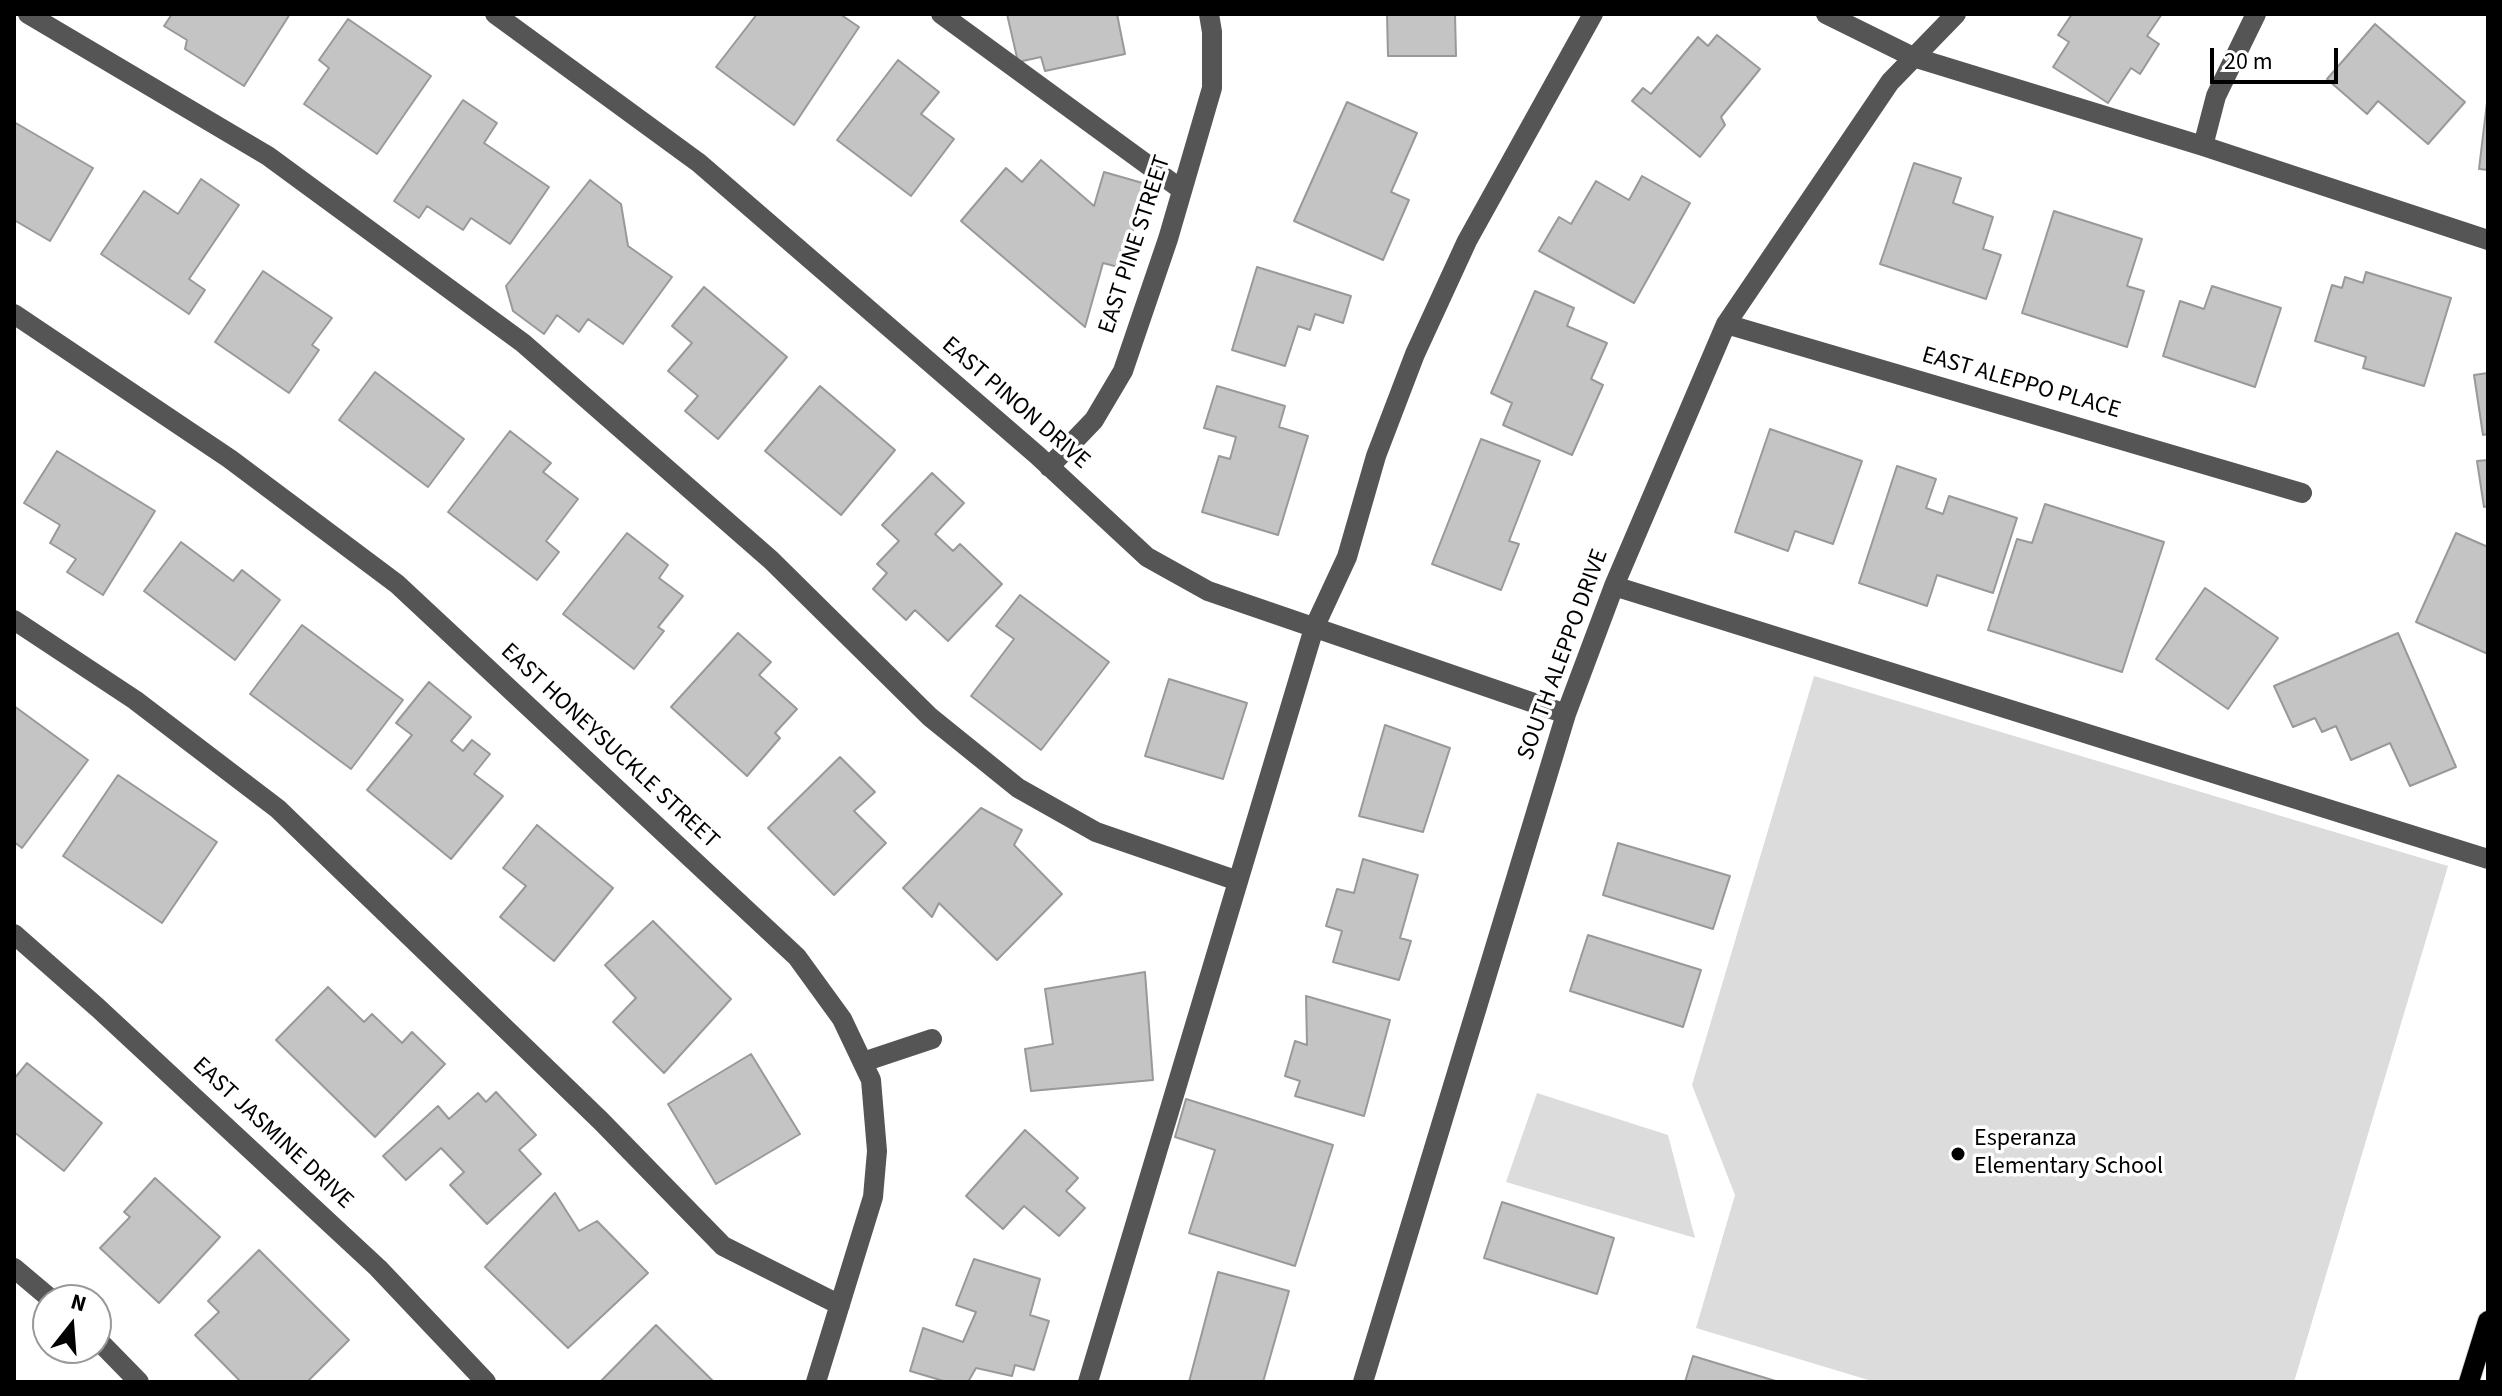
<!DOCTYPE html>
<style>
body{margin:0}
#map{position:relative;width:2502px;height:1396px;overflow:hidden;background:#fff;font-family:"Source Sans 3",sans-serif}
canvas{display:block}
.frame{position:absolute;inset:0;border:16px solid #000;pointer-events:none}
.north{position:absolute;left:32px;top:1284px;width:80px;height:80px;box-sizing:border-box;background:#fff;border:2px solid #999;border-radius:50%;rotate:17deg;font-size:22px;font-weight:700;line-height:32px;text-align:center;color:#000}
.north::after{content:'';display:block;margin:auto;width:28px;height:36px;background:#000;clip-path:polygon(50% 0,100% 100%,50% 72%,0 100%)}
.scale{position:absolute;left:2210px;top:48px;width:128px;height:36px;box-sizing:border-box;border:4px solid #000;border-top:0;padding-left:10px;font-size:24px;line-height:28px;white-space:nowrap;color:#000;-webkit-text-stroke:6px #fff;paint-order:stroke}
</style>
<div id="map">
<canvas width="2502" height="1396"></canvas>
<div class="frame"></div>
<div class="north">N</div>
<div class="scale">20 m</div>
</div>
<script>
const ctx = document.querySelector('canvas').getContext('2d');
ctx.lineJoin = 'round';
function paint(path, color) { ctx.fillStyle = color; ctx.fill(path, 'evenodd'); }
const shape = rows => new Path2D(rows.map(r => 'M' + r).join(''));
function stroke(path, color, width, dash) { ctx.strokeStyle = color; ctx.lineWidth = width; ctx.lineCap = dash ? 'butt' : 'round'; ctx.setLineDash(dash || []); ctx.stroke(path); }
function drawText(font, color, halo, rows, align = 'center') {
  ctx.font = font + ' "Source Sans 3",sans-serif'; ctx.lineWidth = 7; ctx.setLineDash([]); ctx.textBaseline = 'middle'; ctx.strokeStyle = halo; ctx.fillStyle = color; for (const [text, x, y, turn = 0] of rows) {
    ctx.save(); ctx.translate(x, y); ctx.rotate((+turn || 0) * Math.PI / 180); ctx.textAlign = isNaN(turn) ? turn : align; if (halo) ctx.strokeText(text, 0, 0); ctx.fillText(text, 0, 0); ctx.restore();
  }
}
paint(shape([
 [1814,676,2448,866,2294,1382,1875,1382,1696,1328,1735,1195,1692,1085],
 [1537,1093,1668,1135,1695,1238,1506,1182]
]), '#dcdcdc');
const building = shape([
 [172,14,290,14,244,86,185,49,187,40,164,26,172,14],
 [757,14,840,14,859,27,794,125,716,67,757,14],
 [1007,14,1117,14,1125,54,1045,71,1041,57,1018,62,1007,14],
 [1387,14,1455,14,1456,56,1388,56,1387,14],
 [2072,14,2162,14,2147,36,2159,44,2140,74,2131,68,2108,103,2053,67,2069,42,2058,35,2072,14],
 [348,19,431,76,377,154,304,104,329,68,319,60,348,19],
 [2375,24,2465,102,2428,144,2378,101,2367,114,2327,79,2375,24],
 [1717,35,1760,69,1721,117,1725,125,1700,157,1632,101,1643,88,1651,94,1698,37,1708,46,1717,35],
 [898,60,939,92,921,114,954,139,911,196,837,140,898,60],
 [2488,94,2488,170,2479,169,2488,94],
 [463,100,497,123,484,143,549,187,510,244,471,218,463,230,427,206,419,218,394,201,463,100],
 [1347,102,1417,133,1391,192,1409,200,1383,260,1294,221,1347,102],
 [14,122,93,168,50,241,14,220,14,122],
 [1041,160,1094,206,1104,172,1146,184,1122,268,1103,263,1085,327,961,221,1006,168,1022,182,1041,160],
 [1914,163,1961,178,1953,203,1993,217,1983,249,2001,255,1986,299,1880,264,1914,163],
 [1642,176,1690,203,1634,303,1539,251,1559,217,1571,224,1596,181,1629,200,1642,176],
 [201,179,239,205,189,279,205,290,189,314,101,254,144,191,178,214,201,179],
 [590,180,621,204,628,246,672,277,623,344,588,319,579,332,557,315,544,334,513,311,506,286,590,180],
 [2054,211,2142,239,2127,286,2144,291,2127,347,2022,313,2054,211],
 [1257,267,1351,296,1343,323,1315,314,1310,330,1298,326,1285,366,1232,350,1257,267],
 [263,271,332,318,312,345,319,350,289,393,215,342,263,271],
 [2366,272,2451,298,2424,386,2363,368,2366,357,2315,341,2332,285,2342,288,2345,277,2363,283,2366,272],
 [2212,286,2281,308,2255,387,2163,356,2180,301,2204,309,2212,286],
 [704,287,787,357,718,439,685,411,698,396,668,371,692,343,672,326,704,287],
 [1535,291,1574,308,1567,326,1607,343,1591,379,1603,385,1572,455,1503,425,1512,403,1491,393,1535,291],
 [375,372,464,439,428,487,339,420,375,372],
 [2488,373,2488,434,2483,435,2474,375,2488,373],
 [820,386,895,450,841,515,765,451,820,386],
 [1217,386,1285,406,1279,427,1308,436,1278,535,1202,512,1219,456,1230,459,1236,437,1204,428,1217,386],
 [1770,429,1862,461,1833,544,1795,531,1788,551,1735,532,1770,429],
 [510,431,551,463,543,472,578,499,546,541,559,552,537,580,448,512,510,431],
 [1481,439,1540,461,1509,541,1519,544,1501,590,1432,564,1481,439],
 [57,451,155,511,103,595,67,572,76,559,50,543,60,525,24,503,57,451],
 [2488,460,2488,506,2484,507,2477,461,2488,460],
 [1897,466,1936,479,1926,508,1943,514,1949,496,2017,518,1993,593,1937,575,1927,606,1859,583,1897,466],
 [932,473,964,503,935,534,953,551,960,544,1002,584,948,641,915,610,906,620,873,589,887,573,877,564,899,541,882,525,932,473],
 [2045,504,2164,542,2122,672,1988,630,2017,539,2032,543,2045,504],
 [627,533,668,565,659,578,683,596,658,627,664,631,634,669,563,614,627,533],
 [2456,533,2488,547,2488,654,2416,622,2456,533],
 [181,542,233,581,242,570,280,600,235,660,144,591,181,542],
 [2205,588,2278,638,2228,709,2156,659,2205,588],
 [1020,595,1109,662,1041,750,971,696,1014,639,996,626,1020,595],
 [302,625,403,700,351,769,250,694,302,625],
 [738,633,771,662,759,675,797,709,775,733,780,738,747,776,671,707,738,633],
 [2398,633,2456,767,2410,786,2390,743,2351,760,2336,726,2322,732,2315,718,2293,727,2274,686,2398,633],
 [1169,679,1247,703,1223,779,1145,756,1169,679],
 [429,682,471,717,451,741,463,751,472,740,490,754,474,774,503,796,451,859,367,790,412,735,396,723,429,682],
 [14,706,88,760,22,848,14,842,14,706],
 [1385,725,1450,748,1423,832,1359,816,1385,725],
 [840,757,875,792,854,811,886,843,834,895,768,828,840,757],
 [118,775,217,842,162,923,63,856,118,775],
 [981,808,1022,830,1014,845,1062,894,997,960,939,903,932,917,903,888,981,808],
 [537,825,613,888,554,961,500,917,526,886,503,868,537,825],
 [1618,843,1730,876,1713,929,1603,895,1618,843],
 [1363,859,1418,875,1400,938,1411,941,1399,980,1333,962,1342,931,1326,926,1337,889,1354,893,1363,859],
 [653,921,731,999,664,1073,613,1022,636,998,605,965,653,921],
 [1588,935,1701,970,1683,1027,1570,991,1588,935],
 [1145,972,1153,1080,1031,1091,1025,1049,1053,1044,1045,989,1145,972],
 [328,987,364,1022,372,1014,402,1043,412,1032,445,1064,375,1137,276,1040,328,987],
 [1306,996,1390,1020,1364,1116,1295,1096,1300,1081,1285,1076,1295,1041,1307,1045,1306,996],
 [751,1054,800,1134,716,1184,668,1104,751,1054],
 [27,1063,102,1123,64,1171,14,1132,14,1079,27,1063],
 [496,1092,536,1135,519,1150,541,1174,487,1224,450,1185,464,1172,441,1148,406,1180,383,1156,438,1106,449,1119,478,1093,486,1102,496,1092],
 [1186,1099,1333,1145,1295,1266,1189,1233,1215,1150,1175,1137,1186,1099],
 [1025,1130,1078,1178,1066,1191,1085,1208,1059,1236,1024,1206,1003,1229,966,1196,1025,1130],
 [155,1178,220,1237,159,1303,100,1248,130,1217,124,1212,155,1178],
 [555,1193,579,1231,597,1221,648,1273,568,1348,485,1267,555,1193],
 [1502,1202,1614,1238,1597,1294,1484,1258,1502,1202],
 [259,1250,349,1340,307,1382,241,1382,195,1335,219,1312,208,1301,259,1250],
 [974,1259,1040,1279,1030,1315,1049,1321,1034,1370,1015,1365,1012,1376,976,1368,968,1382,947,1382,910,1371,923,1328,963,1342,976,1312,956,1305,974,1259],
 [1218,1272,1289,1291,1263,1382,1189,1382,1218,1272],
 [656,1325,714,1382,601,1381,656,1325],
 [1693,1356,1779,1382,1685,1382,1693,1356]
]);
paint(building, '#c4c4c4');
stroke(building, '#999', 2);
const major = shape([
 [2469,1382,2488,1321]
]);
stroke(major, '#dbdbdb', 22);
stroke(shape([
 [28,14,268,156,523,343,771,560,930,717,1018,788,1096,832,1238,881],
 [495,14,699,163,1037,455,1147,557,1208,591,1566,714],
 [941,14,1182,190],
 [1826,14,1913,57,2203,146,2488,240],
 [2203,146,2216,96,2256,14],
 [14,314,230,459,397,584,797,957,842,1019,871,1080,877,1151,873,1197,816,1382],
 [1726,324,2302,493],
 [1049,467,1094,420,1123,371,1168,239,1212,88,1212,32,1209,14],
 [1614,586,2488,859],
 [14,620,135,700,278,809,601,1121,723,1246,840,1305],
 [14,934,98,1008,378,1268,486,1382],
 [863,1062,932,1039],
 [14,1268,52,1300],
 [96,1338,139,1382],
 [1088,1382,1314,628,1347,557,1376,456,1415,354,1467,241,1593,14],
 [1363,1382,1566,714,1614,586,1726,324,1890,82,1956,14]
]), '#555', 20);
stroke(major, '#000', 20);
for (const [x, y, r, color] of [
 [1958,1154,8,"#000"]
]) { const dot = new Path2D(); dot.arc(x, y, r, 0, 2 * Math.PI); ctx.fillStyle = color; ctx.fill(dot); stroke(dot, '#fff', 3); }
drawText('24px', '#000', '#fff', [
 ["EAST PINE STREET",1136,245,-72],
 ["EAST ALEPPO PLACE",2021,384,16],
 ["EAST PINON DRIVE",1015,404,41],
 ["SOUTH ALEPPO DRIVE",1564,655,-70],
 ["EAST HONEYSUCKLE STREET",609,747,43],
 ["EAST JASMINE DRIVE",272,1134,43]
]);
drawText('24px', '#000', '#fff', [
 ["Esperanza",1974,1140],
 ["Elementary School",1974,1168]
], 'left');
</script>
